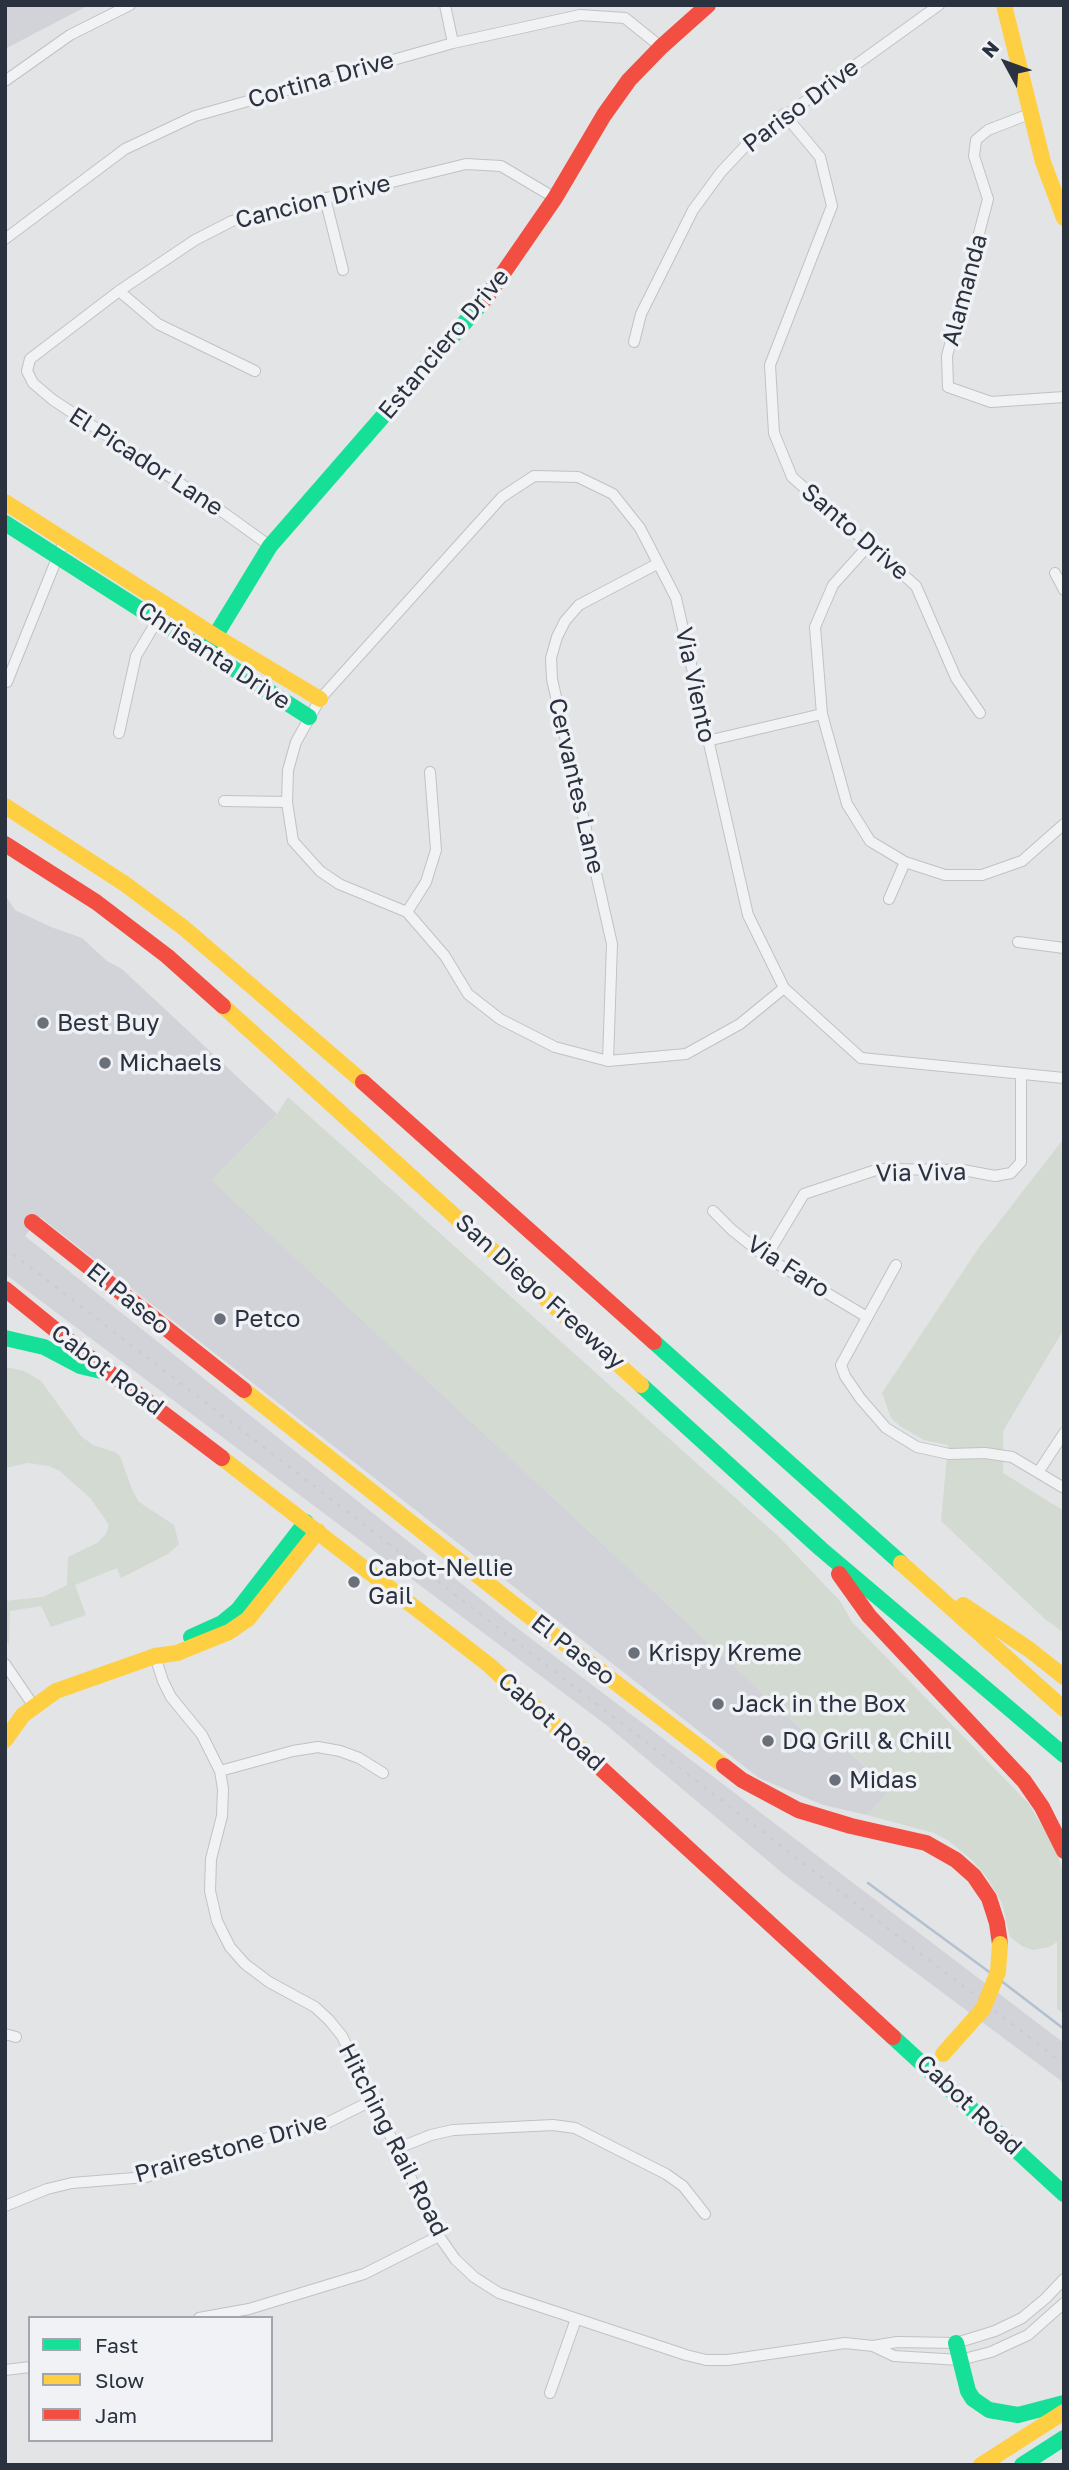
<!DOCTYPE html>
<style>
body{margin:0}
#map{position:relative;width:1069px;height:2470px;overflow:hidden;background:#e2e4e6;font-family:"Golos Text",sans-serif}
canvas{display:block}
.frame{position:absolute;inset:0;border:7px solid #2a313f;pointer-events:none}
.legend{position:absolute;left:28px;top:2316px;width:245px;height:126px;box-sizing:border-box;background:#f0f2f6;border:2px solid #a1a5ad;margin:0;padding:9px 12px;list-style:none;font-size:21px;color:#2a313f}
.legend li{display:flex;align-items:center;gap:14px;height:35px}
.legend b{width:35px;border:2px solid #a1a5ad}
.north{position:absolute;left:971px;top:28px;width:70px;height:70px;-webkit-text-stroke:5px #f0f2f6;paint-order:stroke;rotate:311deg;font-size:19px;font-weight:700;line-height:28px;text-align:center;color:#2a313f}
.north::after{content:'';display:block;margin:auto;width:24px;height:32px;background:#2a313f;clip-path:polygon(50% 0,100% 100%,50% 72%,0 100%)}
</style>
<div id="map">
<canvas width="1069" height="2470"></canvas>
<div class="frame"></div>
<ul class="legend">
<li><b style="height:9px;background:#16e098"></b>Fast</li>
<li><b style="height:9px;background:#ffcf43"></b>Slow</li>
<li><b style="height:9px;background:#f24e42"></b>Jam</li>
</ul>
<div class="north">N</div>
</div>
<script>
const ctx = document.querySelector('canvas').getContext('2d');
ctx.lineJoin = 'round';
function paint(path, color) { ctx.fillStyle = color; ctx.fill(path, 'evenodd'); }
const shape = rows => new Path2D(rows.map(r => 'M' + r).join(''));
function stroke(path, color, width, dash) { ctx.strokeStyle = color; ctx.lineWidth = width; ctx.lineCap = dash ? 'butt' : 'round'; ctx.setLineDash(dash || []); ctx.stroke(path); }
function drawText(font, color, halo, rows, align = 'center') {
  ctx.font = font + ' "Golos Text",sans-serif'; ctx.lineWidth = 7; ctx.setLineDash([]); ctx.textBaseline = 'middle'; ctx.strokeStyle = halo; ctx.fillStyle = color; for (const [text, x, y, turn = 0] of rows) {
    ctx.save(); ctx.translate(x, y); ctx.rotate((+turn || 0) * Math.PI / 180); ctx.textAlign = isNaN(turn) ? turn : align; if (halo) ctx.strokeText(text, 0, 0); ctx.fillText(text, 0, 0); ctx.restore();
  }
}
paint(shape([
 [5,5,89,5,5,49],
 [5,895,15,910,51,927,82,938,107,961,122,969,277,1114,212,1180,811,1738,838,1743,892,1789,867,1815,823,1805,759,1778,40,1217,25,1236,512,1624,1064,2043,1064,2083,786,1876,605,1724,5,1274]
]), '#d1d3d9');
paint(shape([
 [288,1097,779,1537,840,1601,852,1622,1029,1804,1055,1848,1064,1874,1064,2014,1057,2009,1057,1942,1049,1947,1033,1950,1022,1946,1010,1937,1002,1903,986,1876,972,1860,949,1841,934,1833,867,1815,892,1789,839,1743,811,1738,211,1180,277,1114],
 [1061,1142,1064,1143,1064,1329,1003,1431,1003,1473,1064,1511,1064,1633,1045,1619,941,1521,948,1445,924,1440,900,1426,891,1418,882,1393,978,1249],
 [5,1367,24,1371,41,1381,81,1436,93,1445,115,1452,120,1456,133,1492,139,1502,174,1525,179,1544,168,1554,121,1578,117,1568,75,1585,86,1615,51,1627,41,1606,10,1611,9,1646,5,1636,5,1601,43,1597,67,1585,68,1557,97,1543,106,1534,109,1525,91,1499,60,1471,49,1466,28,1463,5,1468]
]), '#d3dad2');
stroke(shape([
 [868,1883,992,1974],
 [1000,1980,1064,2029]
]), '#b2c0d0', 2.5);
const street = shape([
 [445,5,453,43],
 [5,81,70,35,130,5],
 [1032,113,988,130,976,140,974,156,988,199,947,356,948,387,991,402,1064,397],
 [784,114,820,157,832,206,770,365,774,433,792,477,916,586,956,678,980,713],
 [325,198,343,270],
 [5,239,125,149,195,116,453,43,580,15,625,18,661,47],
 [119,291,158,324,255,371],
 [634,342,641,314,693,210,721,172,750,141,939,5],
 [270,546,213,505,53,400,33,383,27,371,30,359,119,291,195,240,232,221,466,164,501,166,555,198],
 [868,546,833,585,815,627,822,714,847,804,870,841,905,862,945,875,982,875,1022,861,1064,824],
 [1055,573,1064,590],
 [7,682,64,541],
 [119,733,136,656,158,619],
 [707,741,822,714],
 [224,801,287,802],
 [889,899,905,862],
 [407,912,426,882,436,850,430,772],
 [1018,942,1064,948],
 [784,988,740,1024,686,1054,608,1061,555,1047,500,1019,468,994,445,956,407,912,339,884,320,871,293,841,287,802,288,770,296,742,320,699,502,497,534,476,578,477,613,494,640,528,676,598,748,915,784,988,861,1058,1064,1078],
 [608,1061,612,944,552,679,551,658,557,637,565,621,579,605,657,564],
 [713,1211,732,1230,766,1257,867,1317],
 [766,1257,804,1194,879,1169,963,1170,995,1176,1011,1173,1021,1162,1021,1074],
 [896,1265,841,1365,845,1376,860,1398,886,1428,917,1447,949,1454,985,1453,1012,1457,1064,1488],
 [1039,1471,1064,1433],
 [155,1656,163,1681,171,1697,202,1735,220,1771,223,1789,222,1816,211,1859,210,1891,217,1921,230,1947,245,1964,269,1982,315,2007,329,2020,342,2036,439,2236,455,2259,474,2277,499,2293,686,2355,706,2360,728,2360,845,2343,873,2346,897,2342,956,2343,995,2331,1022,2318,1046,2298,1064,2279],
 [5,1664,33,1705],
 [220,1771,293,1751,318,1747,340,1751,359,1758,383,1773],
 [5,2034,16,2037],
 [396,2149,431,2135,453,2130,553,2125,575,2128,666,2174,683,2186,705,2214],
 [5,2206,47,2189,72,2183,146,2177,227,2147,306,2130,327,2123,373,2100],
 [199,2318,249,2309,364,2274,439,2236],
 [873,2346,894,2356,960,2360,991,2352,1028,2335,1064,2303],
 [5,2370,30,2367],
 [550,2393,576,2319]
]);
stroke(street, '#c0c2c4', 12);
stroke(street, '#f1f2f4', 10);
stroke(shape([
 [5,523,309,717],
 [206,651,270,546,486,298],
 [5,1338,44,1347,80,1366,101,1371],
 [654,1342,901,1563],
 [641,1385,821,1549,1064,1755],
 [191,1637,222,1623,238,1610,306,1522],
 [893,2037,1064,2194],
 [956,2343,968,2391,973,2399,989,2410,1018,2415,1064,2403],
 [1022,2465,1064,2438]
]), '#16e098', 16);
stroke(shape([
 [1004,5,1043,162,1064,218],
 [5,502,215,636,320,699],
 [5,806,125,884,184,928,363,1082],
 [223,1006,641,1385],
 [244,1390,525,1613,724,1766],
 [222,1458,489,1665,594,1762],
 [901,1563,1064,1709],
 [963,1605,1030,1650,1064,1677],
 [5,1740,23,1715,56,1691,155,1656,177,1653,229,1632,248,1619,318,1531],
 [981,2465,1064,2412]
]), '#ffcf43', 16);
stroke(shape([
 [486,298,555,198,604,115,629,80,661,47,708,5],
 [5,844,96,902,167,956,223,1006],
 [363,1082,654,1342],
 [32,1222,244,1390],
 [5,1289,90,1358,222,1458],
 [839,1574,869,1616,1024,1781,1042,1807,1064,1851],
 [594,1762,893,2037],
 [724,1766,742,1780,798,1810,851,1826,926,1843,956,1860,974,1876,989,1898,997,1923,1000,1944]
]), '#f24e42', 16);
stroke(shape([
 [5,1248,1064,2064]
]), '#cbccce', 2.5, [3.5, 7]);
stroke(shape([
 [943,2054,983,2009,998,1972,1000,1944]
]), '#ffcf43', 16);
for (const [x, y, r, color] of [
 [43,1023,7,"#6a7079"],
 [105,1063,7,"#6a7079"],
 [220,1319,7,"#6a7079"],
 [354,1582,7,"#6a7079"],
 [634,1653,7,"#6a7079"],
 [718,1704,7,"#6a7079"],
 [768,1741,7,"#6a7079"],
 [835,1780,7,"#6a7079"]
]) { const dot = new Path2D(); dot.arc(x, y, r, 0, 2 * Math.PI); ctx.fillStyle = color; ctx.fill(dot); stroke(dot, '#f0f2f6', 2.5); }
drawText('24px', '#2a313f', '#f0f2f6', [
 ["Cortina Drive",321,80,-16],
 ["Pariso Drive",801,106,-37],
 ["Cancion Drive",313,202,-14],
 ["Alamanda",965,290,-75],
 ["Estanciero Drive",444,344,-50],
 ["El Picador Lane",146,462,33],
 ["Santo Drive",855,532,41],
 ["Chrisanta Drive",214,656,33],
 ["Via Viento",695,685,78],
 ["Cervantes Lane",576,786,77],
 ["Via Viva",921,1173,-1],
 ["Via Faro",788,1267,33],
 ["San Diego Freeway",540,1292,42],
 ["El Paseo",128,1299,39],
 ["Cabot Road",107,1370,37],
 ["El Paseo",573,1650,38],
 ["Cabot Road",551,1722,42],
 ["Cabot Road",969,2105,43],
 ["Hitching Rail Road",393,2140,63],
 ["Prairestone Drive",231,2148,-16]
]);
drawText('24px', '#2a313f', '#f0f2f6', [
 ["Best Buy",57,1023],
 ["Michaels",119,1063],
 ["Petco",234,1319],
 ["Cabot-Nellie",368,1568],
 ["Gail",368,1596],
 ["Krispy Kreme",648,1653],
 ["Jack in the Box",732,1704],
 ["DQ Grill & Chill",782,1741],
 ["Midas",849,1780]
], 'left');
</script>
